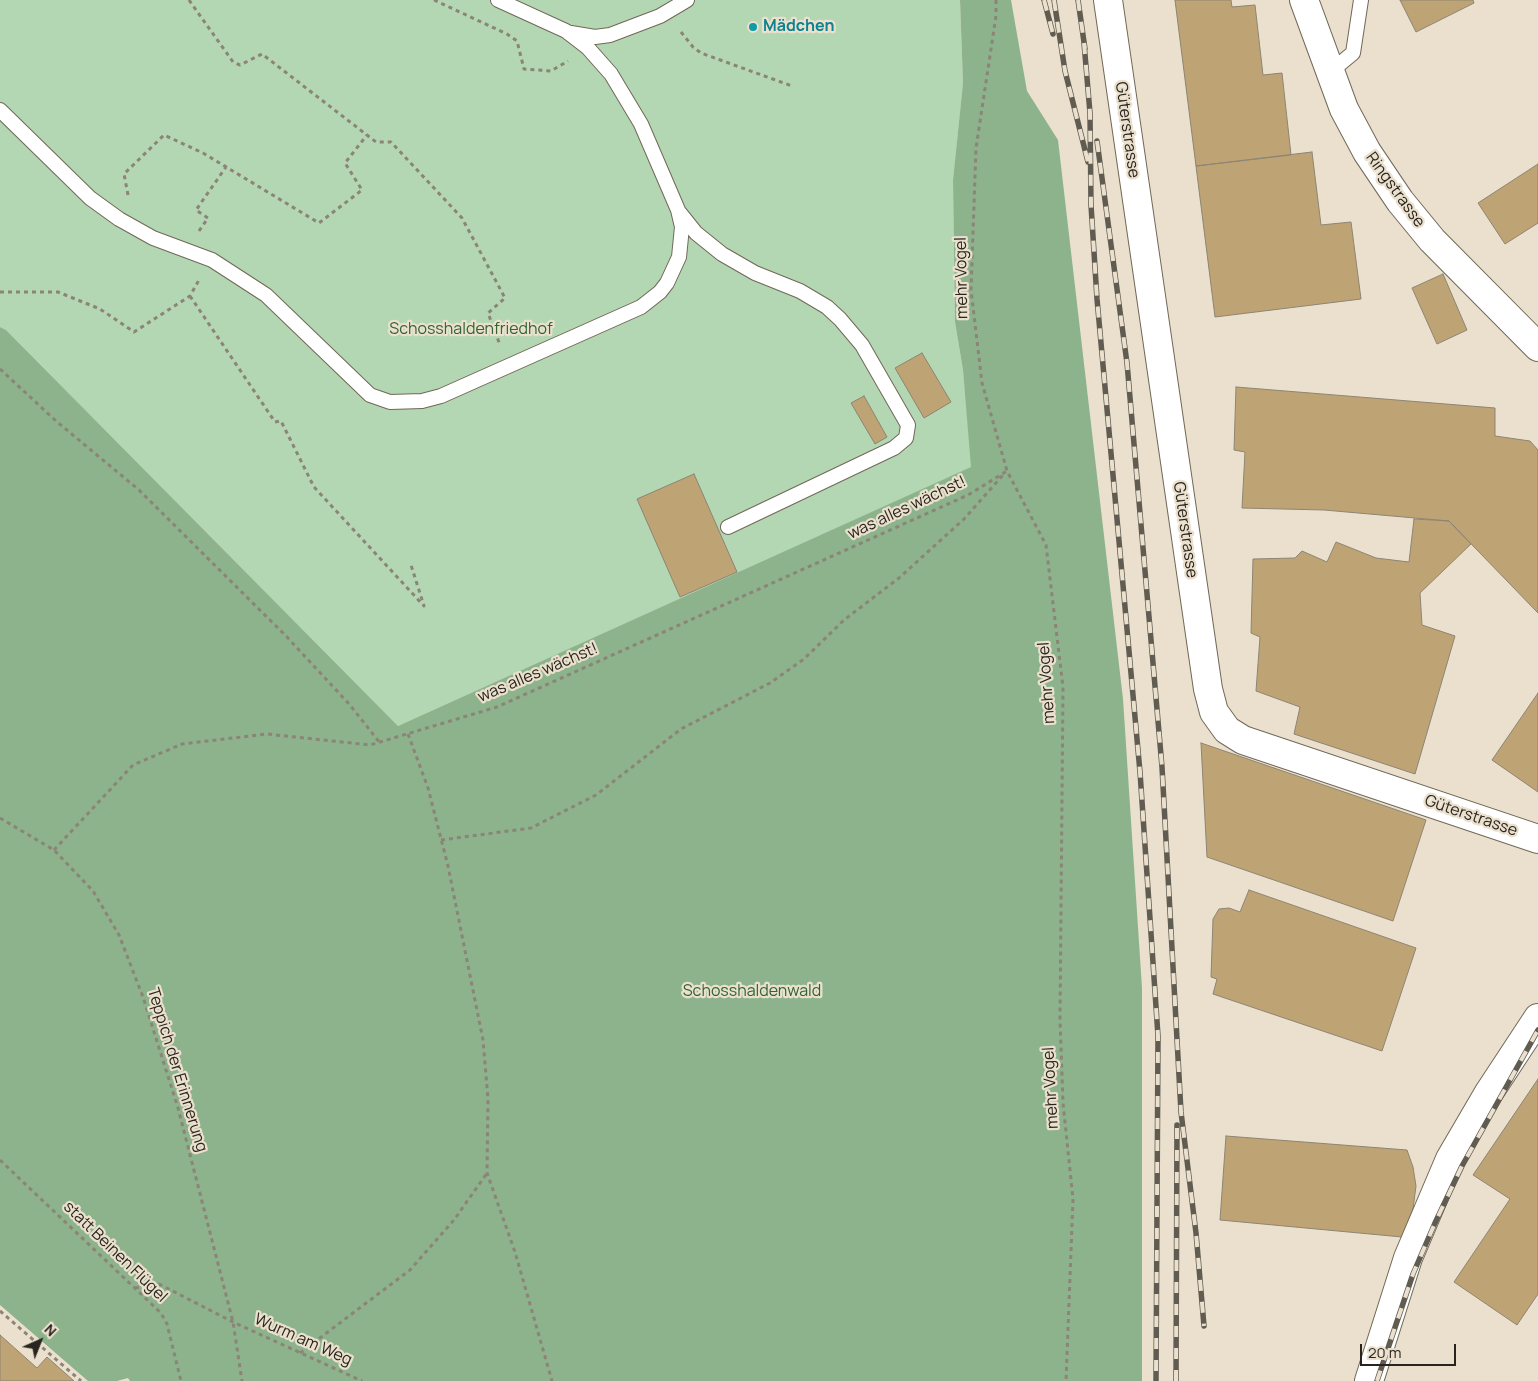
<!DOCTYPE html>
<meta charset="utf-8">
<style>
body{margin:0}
#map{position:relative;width:1538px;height:1381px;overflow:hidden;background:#eae0cd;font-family:Manrope,sans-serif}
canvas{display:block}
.north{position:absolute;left:15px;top:1316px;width:50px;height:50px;-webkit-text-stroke:4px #eae0cd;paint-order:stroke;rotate:44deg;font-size:14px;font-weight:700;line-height:20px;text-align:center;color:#29251e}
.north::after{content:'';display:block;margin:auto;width:18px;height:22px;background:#29251e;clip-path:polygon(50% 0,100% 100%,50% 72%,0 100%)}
.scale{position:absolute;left:1360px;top:1344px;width:96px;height:22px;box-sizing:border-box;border:2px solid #29251e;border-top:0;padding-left:6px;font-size:15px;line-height:18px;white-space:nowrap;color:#29251e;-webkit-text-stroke:4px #eae0cd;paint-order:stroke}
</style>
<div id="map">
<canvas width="1538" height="1381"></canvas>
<div class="north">N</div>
<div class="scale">20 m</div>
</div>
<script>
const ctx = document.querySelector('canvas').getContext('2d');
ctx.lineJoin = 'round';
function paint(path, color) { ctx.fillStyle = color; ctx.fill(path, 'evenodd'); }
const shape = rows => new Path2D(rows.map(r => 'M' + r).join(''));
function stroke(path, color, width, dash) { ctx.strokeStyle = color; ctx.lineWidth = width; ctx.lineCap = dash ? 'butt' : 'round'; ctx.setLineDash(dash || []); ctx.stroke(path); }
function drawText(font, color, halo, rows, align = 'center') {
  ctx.font = font + ' Manrope,sans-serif'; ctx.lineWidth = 4.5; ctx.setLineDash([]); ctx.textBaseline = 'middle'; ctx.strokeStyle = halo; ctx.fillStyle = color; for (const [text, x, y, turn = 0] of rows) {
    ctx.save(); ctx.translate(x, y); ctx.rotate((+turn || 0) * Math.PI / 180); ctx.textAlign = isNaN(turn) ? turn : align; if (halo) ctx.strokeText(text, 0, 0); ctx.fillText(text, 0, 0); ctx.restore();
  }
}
paint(shape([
 [0,0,960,0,963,83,953,180,955,322,963,370,972,467,398,726,6,330,0,327]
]), '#b3d6b3');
paint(shape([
 [960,0,1011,0,1027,91,1058,140,1123,699,1142,988,1142,1381,130,1381,128,1378,117,1381,88,1381,0,1305,0,327,6,330,398,726,971,467,963,370,955,322,953,180,963,83]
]), '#8cb38b');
const building = shape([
 [1175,0,1231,0,1232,7,1255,5,1263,75,1282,73,1291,155,1196,166,1175,0],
 [1400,0,1473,0,1474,3,1416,32,1400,0],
 [1312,152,1321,225,1351,222,1361,299,1215,317,1196,166,1312,152],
 [1538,164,1538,223,1505,244,1478,203,1538,164],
 [1443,274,1467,330,1437,344,1412,288,1443,274],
 [922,353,951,402,924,418,895,368,922,353],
 [1236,387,1495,408,1495,436,1530,441,1538,450,1538,613,1449,521,1324,510,1242,508,1245,452,1234,450,1236,387],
 [864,396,887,437,875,444,851,403,864,396],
 [694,474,737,572,680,597,637,499,694,474],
 [1414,519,1449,521,1471,544,1420,593,1422,625,1455,636,1415,774,1294,734,1300,707,1256,691,1260,637,1251,633,1253,559,1295,558,1302,551,1327,562,1336,542,1376,558,1409,562,1414,519],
 [1538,693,1538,792,1492,760,1538,693],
 [1201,743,1426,820,1393,921,1207,857,1201,743],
 [1249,890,1416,948,1382,1051,1213,994,1217,979,1211,977,1213,919,1219,909,1229,908,1240,912,1249,890],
 [1538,1079,1538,1294,1517,1325,1454,1282,1510,1199,1473,1175,1538,1079],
 [1226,1136,1407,1150,1413,1167,1416,1186,1413,1209,1402,1237,1220,1220,1226,1136],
 [0,1335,37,1368,47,1357,74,1381,0,1381,0,1335]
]);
paint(building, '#bea475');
stroke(building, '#8d8473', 1);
const lane = shape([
 [571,33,595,37,610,35,660,16,687,0],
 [1330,72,1353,53,1361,0],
 [0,110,90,198,119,219,153,238,212,260,266,295,370,395,390,402,422,401,441,396,641,307,660,292,667,283,679,257,682,227,678,210,641,124,611,74,588,48,566,31,498,0],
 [680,213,696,233,722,254,755,273,800,291,827,307,840,319,862,345,908,425,906,438,894,448,728,527]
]);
const street = shape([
 [1108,0,1208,689,1214,712,1227,730,1243,740,1538,839],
 [1304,0,1344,109,1367,152,1400,201,1432,240,1538,347],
 [1369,1381,1408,1258,1450,1159,1488,1094,1538,1018]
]);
stroke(lane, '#716858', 16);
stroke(street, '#716858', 30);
stroke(shape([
 [189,0,233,62,240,65,262,54,376,142,391,142,462,218,505,298,488,313,500,345],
 [434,0,507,34,517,41,524,69,551,71,568,61],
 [996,0,996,16,976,148,971,290,982,383,1007,471,1046,545,1063,687,1060,1020,1063,1103,1073,1199,1066,1381],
 [681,32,693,47,701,53,792,86],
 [128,195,124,174,164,135,203,153,319,223,362,190,345,163,367,135],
 [199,231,208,218,196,210,226,167],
 [0,292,58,292,100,309,134,332,190,296,199,280],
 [190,296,275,422,281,421,314,487,424,606,411,565],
 [0,369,56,421,139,490,286,636,350,705,380,743],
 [408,734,428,788,448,866,483,1040,488,1099,487,1173,515,1252,552,1381],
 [0,818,54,850,93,891,119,935,143,997,178,1108,233,1322,242,1381],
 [441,840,531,828,596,795,681,729,770,683,804,659,844,620,899,578,964,519,1003,475],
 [54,850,133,765,182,744,267,734,370,745,497,707,968,495,1007,471],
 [0,1160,161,1313,167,1324,181,1381],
 [135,1288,159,1284,233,1322,362,1381],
 [0,1311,81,1381],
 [300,1353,410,1270,454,1220,487,1173]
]), '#8b8477', 3, [4, 4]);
stroke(lane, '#fff', 14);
stroke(street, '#fff', 28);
const rail = shape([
 [1044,0,1053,34],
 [1054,0,1065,71,1088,162],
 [1078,0,1085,49],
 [1084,43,1090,113,1091,205,1097,299,1140,772,1158,1036,1156,1381],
 [1097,141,1127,363,1162,767,1181,1112,1196,1233,1204,1326],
 [1176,1381,1177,1125],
 [1377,1381,1413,1274,1435,1223,1462,1166,1538,1030]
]);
stroke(rail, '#615c51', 5.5);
stroke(rail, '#eae0cd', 4, [11]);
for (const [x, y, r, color] of [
 [753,27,5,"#0f9aa8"]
]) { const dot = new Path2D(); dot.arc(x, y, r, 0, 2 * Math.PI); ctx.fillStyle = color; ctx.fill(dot); stroke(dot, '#eae0cd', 2); }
drawText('bold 16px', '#0d838f', '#eae0cd', [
 ["Mädchen",763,27]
], 'left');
drawText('16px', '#29251e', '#eae0cd', [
 ["Güterstrasse",1127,130,82],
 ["Ringstrasse",1395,190,54],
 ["mehr Vogel",962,278,-91],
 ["was alles wächst!",907,508,-25],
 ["Güterstrasse",1185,530,82],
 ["was alles wächst!",538,673,-23],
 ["mehr Vogel",1047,683,-94],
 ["Güterstrasse",1471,816,19],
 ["Teppich der Erinnerung",177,1070,73],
 ["mehr Vogel",1051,1088,-93],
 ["statt Beinen Flügel",115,1252,44],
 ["Wurm am Weg",303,1340,24]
]);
drawText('16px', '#2f6531', '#eae0cd', [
 ["Schosshaldenfriedhof",471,330],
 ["Schosshaldenwald",752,992]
]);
</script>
